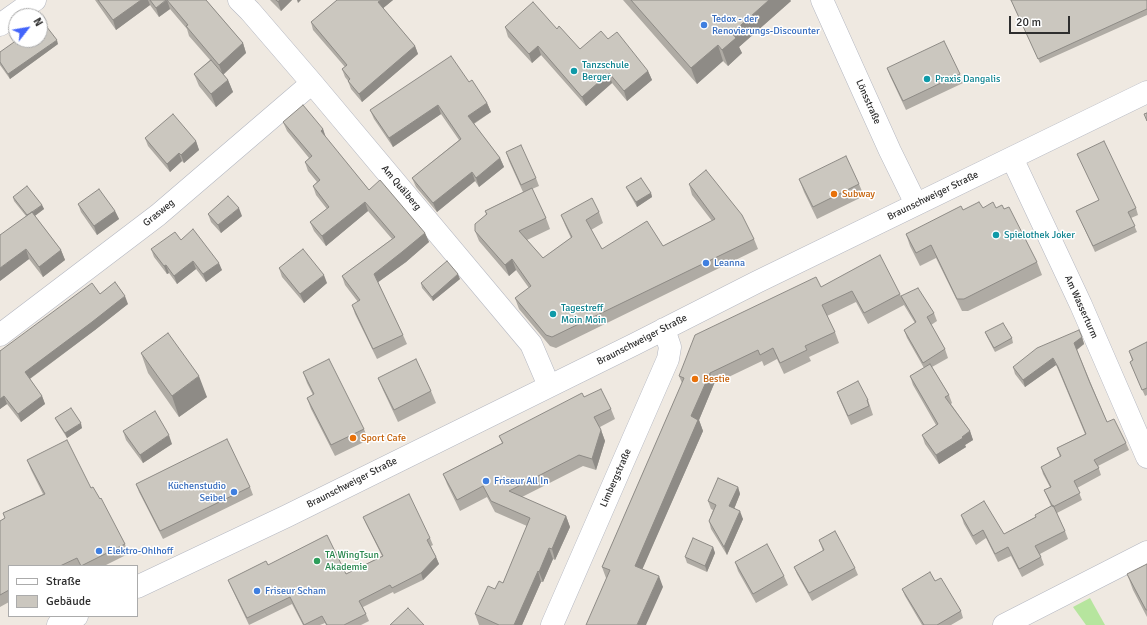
<!DOCTYPE html>
<meta charset="utf-8">
<style>
body{margin:0}
#map{position:relative;width:1147px;height:625px;overflow:hidden;background:#efe9e1;font-family:Signika,sans-serif}
canvas{display:block}
.legend{position:absolute;left:8px;top:565px;width:130px;height:52px;box-sizing:border-box;background:#fff;border:1px solid #ababab;margin:0;padding:5px 7px;list-style:none;font-size:12px;color:#2e2e2e}
.legend li{display:flex;align-items:center;gap:8px;height:20px}
.legend b{width:20px;border:1px solid #ababab}
.north{position:absolute;left:8px;top:8px;width:40px;height:40px;box-sizing:border-box;background:#fff;border:1px solid #ababab;border-radius:50%;rotate:59deg;font-size:11px;font-weight:700;line-height:16px;text-align:center;color:#2e2e2e}
.north::after{content:'';display:block;margin:auto;width:14px;height:18px;background:#4264fb;clip-path:polygon(50% 0,100% 100%,50% 72%,0 100%)}
.scale{position:absolute;left:1009px;top:16px;width:61px;height:18px;box-sizing:border-box;border:2px solid #2e2e2e;border-top:0;padding-left:5px;font-size:12px;line-height:14px;white-space:nowrap;color:#2e2e2e;-webkit-text-stroke:3px #fff;paint-order:stroke}
</style>
<div id="map">
<canvas width="1147" height="625"></canvas>
<ul class="legend">
<li><b style="height:5px;background:#fff"></b>Straße</li>
<li><b style="height:11px;background:#cbc7bf"></b>Gebäude</li>
</ul>
<div class="north">N</div>
<div class="scale">20 m</div>
</div>
<script>
const ctx = document.querySelector('canvas').getContext('2d');
ctx.lineJoin = 'round';
function paint(path, color) { ctx.fillStyle = color; ctx.fill(path, 'evenodd'); }
const shape = rows => new Path2D(rows.map(r => 'M' + r).join(''));
function stroke(path, color, width, dash) { ctx.strokeStyle = color; ctx.lineWidth = width; ctx.lineCap = dash ? 'butt' : 'round'; ctx.setLineDash(dash || []); ctx.stroke(path); }
function drawText(font, color, halo, rows, align = 'center') {
  ctx.font = font + ' Signika,sans-serif'; ctx.lineWidth = 3; ctx.setLineDash([]); ctx.textBaseline = 'middle'; ctx.strokeStyle = halo; ctx.fillStyle = color; for (const [text, x, y, turn = 0] of rows) {
    ctx.save(); ctx.translate(x, y); ctx.rotate((+turn || 0) * Math.PI / 180); ctx.textAlign = isNaN(turn) ? turn : align; if (halo) ctx.strokeText(text, 0, 0); ctx.fillText(text, 0, 0); ctx.restore();
  }
}
paint(shape([
 [1090,598,1105,625,1086,625,1073,607]
]), '#b6e59e');
const minor = shape([
 [239,0,250,11,312,83,531,344,549,386],
 [822,0,890,151,916,204],
 [0,25,35,0],
 [1012,158,1081,305,1147,457],
 [0,335,158,215,312,83],
 [137,587,287,516,635,344,757,282,1147,92],
 [58,625,77,616],
 [552,625,668,359,670,347,664,329],
 [1004,625,1147,552]
]);
stroke(minor, '#b4b7c1', 23);
stroke(minor, '#fff', 22);
paint(shape([
 [95,0,206,0,243,43,246,53,223,74,228,80,233,92,216,107,199,86,194,74,210,60,189,36,187,29,170,9,159,17,150,5,116,30],
 [270,0,292,0,281,11],
 [337,0,393,0,383,8,415,46,418,54,362,102,351,89,348,81,345,77,342,69,345,67,313,30,311,22],
 [623,0,790,0,791,1,739,47,742,53,728,66,723,61,697,84],
 [1011,0,1147,0,1147,15,1040,63],
 [505,27,557,29,580,49,608,39,648,71,652,80,627,101,612,83,586,106,541,55,532,63,508,37],
 [58,44,10,79,0,65,0,52],
 [887,68,960,74,963,83,906,110,890,76],
 [469,82,487,103,491,112,474,124,500,158,504,167,479,187,475,181,437,212,416,187,412,178,459,140,441,114,393,147,374,119,370,110],
 [283,122,323,129,326,138,369,190,425,233,429,242,406,262,378,282,403,335,407,344,377,359,355,314,352,305,358,302,345,285,342,276,392,239,368,211,326,246,314,231,310,222,327,209,316,195,313,186,317,182,308,171,305,162,309,158,287,131],
 [145,138,196,141,199,150,184,163,182,161,170,172,148,146],
 [506,152,536,178,539,186,532,189,546,218,550,229,527,240,543,258,571,238,565,225,561,215,599,212,603,223,591,230,602,249,663,246,712,221,692,195,689,184,754,239,758,249,556,348,550,346,519,309,515,298,529,288,516,270,509,276,479,241,475,231,486,214,485,211,523,192,509,161],
 [1077,154,1136,208,1138,215,1131,218,1137,232,1095,252,1079,217,1076,211,1099,200,1080,160],
 [799,179,859,184,864,196,817,219,804,192],
 [626,187,651,193,652,197,637,207,628,191],
 [13,197,42,205,44,209,35,216,61,250,65,260,43,277,29,259,0,281,26,216,14,201],
 [78,204,115,211,119,219,97,235,81,212],
 [983,208,996,208,1037,262,1042,275,968,311,962,311,936,258,920,266,910,246,906,234,963,210],
 [208,214,242,216,221,233,211,222],
 [181,240,222,270,206,282,196,269,177,284,169,273,167,274,154,257,151,249],
 [279,268,327,283,304,303,282,277],
 [460,279,433,301,422,288,421,283],
 [821,287,900,294,901,296,934,313,937,321,931,325,945,349,948,358,932,367,949,395,952,403,951,404,970,431,973,440,965,445,966,447,939,464,925,444,922,435,936,425,913,385,910,376,924,368,907,338,904,330,915,323,904,305,868,324,856,302,827,316,835,332,839,343,809,357,811,361,784,374,777,359,764,366,762,361,714,384,699,420,703,431,642,569,663,587,606,578,602,567,682,383,679,376],
 [100,294,128,304,95,330,30,379,42,396,45,404,21,422,7,404,0,409,0,351],
 [985,332,1012,338,1013,343,995,352,987,337],
 [1082,337,1084,344,1077,350,1107,422,1126,443,1129,450,1098,466,1101,475,1077,488,1082,500,1057,513,1065,531,1068,539,1040,554,1044,565,1022,577,1011,556,998,562,986,538,976,545,964,524,961,515,1004,534,1035,517,1051,506,1047,497,1044,490,1050,487,1043,474,1041,467,1060,457,1057,448,1085,434,1060,374,1056,365,1025,387,1015,374,1013,367],
 [1147,342,1147,395,1145,396,1130,362,1132,360,1129,351],
 [141,353,207,397,179,417,148,373],
 [303,372,364,429,368,440,335,456,311,409,307,398,313,395,307,383],
 [378,378,431,391,436,403,398,422,383,390],
 [837,392,868,400,873,415,851,425,840,400],
 [584,397,611,409,615,419,600,427,605,441,596,470,583,466,522,497,566,516,570,527,555,560,553,559,543,582,541,582,522,625,479,625,475,614,495,589,503,583,527,526,495,512,487,497,460,511,447,484,443,474,502,443,499,436],
 [55,418,82,428,67,438,57,422],
 [123,431,172,444,143,463,126,440],
 [27,460,91,488,125,544,128,554,104,566,9,566,9,602,0,607,0,521,5,518,3,513,43,494,31,470],
 [136,484,250,487,253,495,163,539,139,492],
 [738,487,740,494,734,509,743,519,727,555,711,529,709,521,713,510,711,509,708,501],
 [363,517,430,538,433,545,431,546,436,557,439,564,423,580,394,594,393,592,363,607,369,621,361,625,326,625,325,623,320,625,303,625,292,604,249,625,231,587,228,580,268,565,346,574,382,556,366,524],
 [819,540,855,568,858,575,812,601,797,574,794,567,823,551],
 [713,547,715,553,707,572,687,563,685,557],
 [735,562,784,576,788,585,756,603,738,571],
 [1147,564,1147,617,1133,590,1127,574],
 [935,581,961,611,963,618,951,625,922,625,905,596,902,589]
]), '#afaba4');
paint(shape([
 [141,0,148,0,150,5,116,30,113,20],
 [167,0,170,9,159,17,156,8],
 [280,0,292,0,281,11,278,2],
 [297,0,301,0,298,3],
 [381,0,393,0,381,10,378,2],
 [769,0,790,0,791,1,739,47,742,53,728,66,722,50,732,33],
 [57,40,58,44,10,79,8,74],
 [243,43,246,53,223,75,219,65],
 [718,45,723,61,697,84,691,68],
 [415,46,418,54,362,102,359,94],
 [538,46,541,55,532,63,529,54],
 [648,71,652,80,627,101,624,91],
 [609,73,612,83,586,106,582,97],
 [228,80,233,92,216,107,211,94],
 [487,103,491,112,471,125,468,116],
 [438,105,441,114,393,147,389,138],
 [323,129,326,138,321,131],
 [196,141,199,150,184,163,181,155],
 [179,153,182,161,170,172,167,164],
 [500,158,504,167,479,187,476,178],
 [472,172,475,181,437,212,433,203],
 [651,193,652,197,637,207,636,202],
 [365,202,368,211,326,246,322,236],
 [42,205,44,209,29,220,28,216],
 [239,208,242,216,221,233,218,225],
 [115,211,119,219,97,235,94,226],
 [425,233,429,242,406,262,377,283,374,274],
 [26,249,29,259,0,281,0,268],
 [61,250,65,260,43,277,39,267],
 [512,259,516,270,509,276,505,265],
 [193,261,196,269,177,284,174,276],
 [219,263,222,270,206,282,203,274],
 [166,265,169,273,167,274,164,266],
 [458,274,460,279,433,301,432,297],
 [324,275,327,283,304,303,300,294],
 [125,296,128,304,95,330,28,380,25,372],
 [1082,337,1084,344,1076,350,1074,343],
 [1053,358,1056,365,1025,387,1023,380],
 [710,373,714,384,699,420,703,431,639,577,635,566,691,416],
 [199,376,207,397,179,417,172,396],
 [4,396,7,404,0,409,0,399],
 [42,396,45,404,21,422,18,414],
 [81,423,82,428,67,438,65,433],
 [601,430,605,441,596,470,592,459],
 [970,431,973,440,965,445,966,447,939,464,936,455],
 [169,435,172,444,143,463,140,455],
 [738,487,740,494,732,514,729,506],
 [740,511,743,519,727,555,724,547],
 [566,516,570,527,555,560,552,549],
 [713,547,715,553,707,572,705,566],
 [549,548,553,559,543,582,539,572],
 [436,557,439,564,423,580,421,573],
 [538,571,541,582,522,625,514,625],
 [659,576,663,587,646,625,637,625]
]), '#8e8b86');
const building = shape([
 [98,0,141,0,113,20,98,0],
 [150,0,166,0,156,8,150,0],
 [167,0,206,0,243,43,219,65,186,26,188,25,167,0],
 [276,0,280,0,278,2,276,0],
 [337,0,381,0,378,2,415,46,359,94,348,81,350,79,342,69,347,65,311,22,337,0],
 [631,0,769,0,732,33,736,38,722,50,718,45,691,68,631,0],
 [1011,0,1147,0,1147,9,1038,59,1011,0],
 [533,2,557,29,559,26,580,49,601,31,608,39,617,32,648,71,624,91,609,73,582,97,538,46,529,54,505,27,533,2],
 [43,22,57,40,8,74,0,62,0,52,17,40,40,40,40,24,43,22],
 [944,41,960,74,903,101,887,68,944,41],
 [451,56,469,82,472,80,487,103,468,116,500,158,476,178,472,172,433,203,412,178,461,139,438,105,389,138,370,110,451,56],
 [211,60,228,80,211,94,194,74,211,60],
 [303,105,323,129,321,131,369,190,380,180,425,233,402,252,374,274,403,335,373,349,352,305,360,300,342,276,395,237,365,202,322,236,310,222,329,207,313,186,320,180,305,162,312,156,283,122,303,105],
 [1147,113,1147,121,1144,114,1147,113],
 [173,114,196,141,181,155,179,153,167,164,145,138,173,114],
 [1104,141,1136,208,1128,212,1135,226,1093,246,1076,211,1099,200,1077,154,1104,141],
 [521,145,536,178,521,185,506,152,521,145],
 [846,156,859,184,813,207,799,179,846,156],
 [706,170,742,215,754,239,552,337,546,335,515,298,531,286,512,259,505,265,475,231,475,224,487,214,485,211,532,188,546,218,519,231,543,258,572,237,561,215,592,198,599,212,586,220,602,249,647,221,663,246,715,219,689,184,706,170],
 [641,178,651,193,636,202,626,187,641,178],
 [27,186,42,205,32,212,27,215,13,197,27,186],
 [99,189,115,211,94,226,78,204,99,189],
 [228,196,239,208,218,225,208,214,228,196],
 [979,202,983,208,993,202,996,208,1002,205,1004,209,1009,207,1037,262,964,299,957,299,931,245,916,253,906,234,961,206,963,210,979,202],
 [32,212,61,250,39,267,26,249,0,268,0,235,32,212],
 [193,229,219,263,203,274,193,261,174,276,166,265,164,266,151,249,175,232,181,240,193,229],
 [303,249,324,275,300,294,279,268,303,249],
 [880,255,900,294,864,313,852,291,822,305,835,332,805,346,807,350,780,363,773,348,760,355,758,350,710,373,691,416,698,420,635,566,659,576,637,625,586,625,610,570,602,567,684,378,679,376,695,335,816,277,821,287,880,255],
 [447,261,458,274,432,297,421,283,447,261],
 [115,282,125,296,92,322,25,372,42,396,18,414,4,396,0,399,0,351,92,283,100,294,115,282],
 [918,288,934,313,927,317,945,349,923,363,904,330,916,322,901,296,918,288],
 [1003,323,1012,338,994,348,985,332,1003,323],
 [1079,330,1082,337,1074,343,1090,383,1107,422,1114,419,1126,443,1094,460,1099,468,1074,481,1080,493,1053,507,1044,490,1051,487,1041,467,1061,456,1057,448,1086,434,1058,367,1053,358,1023,380,1013,367,1037,348,1079,330],
 [168,333,199,376,172,396,141,353,168,333],
 [1147,342,1147,388,1142,390,1130,362,1133,360,1129,351,1147,342],
 [329,359,364,429,331,445,307,398,314,394,303,372,329,359],
 [416,359,431,391,394,410,378,378,416,359],
 [930,364,949,395,945,397,970,431,962,437,963,438,936,455,922,435,938,424,910,376,930,364],
 [858,381,868,400,867,400,869,406,848,416,837,392,858,381],
 [601,389,611,409,594,417,601,430,592,459,579,455,509,491,566,516,552,549,549,548,539,572,538,571,514,625,499,625,475,614,488,586,495,589,499,581,503,583,530,518,491,501,483,486,457,500,443,474,503,443,499,436,582,393,584,397,601,389],
 [71,408,81,423,65,433,55,418,71,408],
 [155,411,169,435,140,455,123,431,155,411],
 [227,439,250,487,160,531,136,484,227,439],
 [67,440,91,488,93,487,100,499,101,498,125,544,81,566,77,558,60,566,9,566,9,590,0,595,0,521,5,518,3,513,45,494,27,460,67,440],
 [718,478,738,487,729,506,740,511,724,547,709,521,716,505,708,501,718,478],
 [409,494,430,538,427,540,436,557,421,573,392,588,390,585,359,601,366,614,344,625,327,625,322,616,304,625,290,597,247,618,228,580,266,561,268,565,327,535,346,574,383,556,363,517,409,494],
 [984,501,1004,534,1036,517,1035,515,1053,505,1065,531,1035,546,1041,557,1019,569,1008,547,995,554,983,530,973,536,961,515,984,501],
 [835,531,855,568,809,593,794,567,824,550,819,540,835,531],
 [693,538,713,547,705,566,685,557,693,538],
 [767,544,784,576,753,594,735,562,767,544],
 [1147,564,1147,610,1146,610,1127,574,1147,564],
 [930,572,935,581,941,578,961,611,937,625,924,625,902,589,930,572],
 [408,608,424,625,390,625,408,608]
]);
paint(building, '#cbc7bf');
stroke(building, '#8e8b86', 1);
for (const [x, y, r, color] of [
 [704,25,4,"#3f7fe0"],
 [574,71,4,"#0f9aa8"],
 [927,79,4,"#0f9aa8"],
 [834,194,4,"#e8710a"],
 [996,235,4,"#0f9aa8"],
 [706,263,4,"#3f7fe0"],
 [553,314,4,"#0f9aa8"],
 [695,379,4,"#e8710a"],
 [353,438,4,"#e8710a"],
 [486,481,4,"#3f7fe0"],
 [234,492,4,"#3f7fe0"],
 [99,551,4,"#3f7fe0"],
 [317,561,4,"#2e9e5b"],
 [257,591,4,"#3f7fe0"]
]) { const dot = new Path2D(); dot.arc(x, y, r, 0, 2 * Math.PI); ctx.fillStyle = color; ctx.fill(dot); stroke(dot, '#fff', 1.5); }
drawText('10px', '#366cbe', '#fff', [
 ["Tedox - der",712,19],
 ["Renovierungs-Discounter",712,31],
 ["Leanna",714,263],
 ["Friseur All In",494,481],
 ["Küchenstudio",226,486,"right"],
 ["Seibel",226,498,"right"],
 ["Elektro-Ohlhoff",107,551],
 ["Friseur Scham",265,591]
], 'left');
drawText('10px', '#0d838f', '#fff', [
 ["Tanzschule",582,65],
 ["Berger",582,77],
 ["Praxis Dangalis",935,79],
 ["Spielothek Joker",1004,235],
 ["Tagestreff",561,308],
 ["Moin Moin",561,320]
], 'left');
drawText('10px', '#2e2e2e', '#fff', [
 ["Lönsstraße",868,102,66],
 ["Am Quälberg",401,188,50],
 ["Braunschweiger Straße",933,196,-26],
 ["Grasweg",159,213,-39],
 ["Am Wasserturm",1081,307,66],
 ["Braunschweiger Straße",642,340,-27],
 ["Limbergstraße",616,478,-66],
 ["Braunschweiger Straße",352,483,-27]
]);
drawText('10px', '#c56008', '#fff', [
 ["Subway",842,194],
 ["Bestie",703,379],
 ["Sport Cafe",361,438]
], 'left');
drawText('10px', '#27864d', '#fff', [
 ["TA WingTsun",325,555],
 ["Akademie",325,567]
], 'left');
</script>
